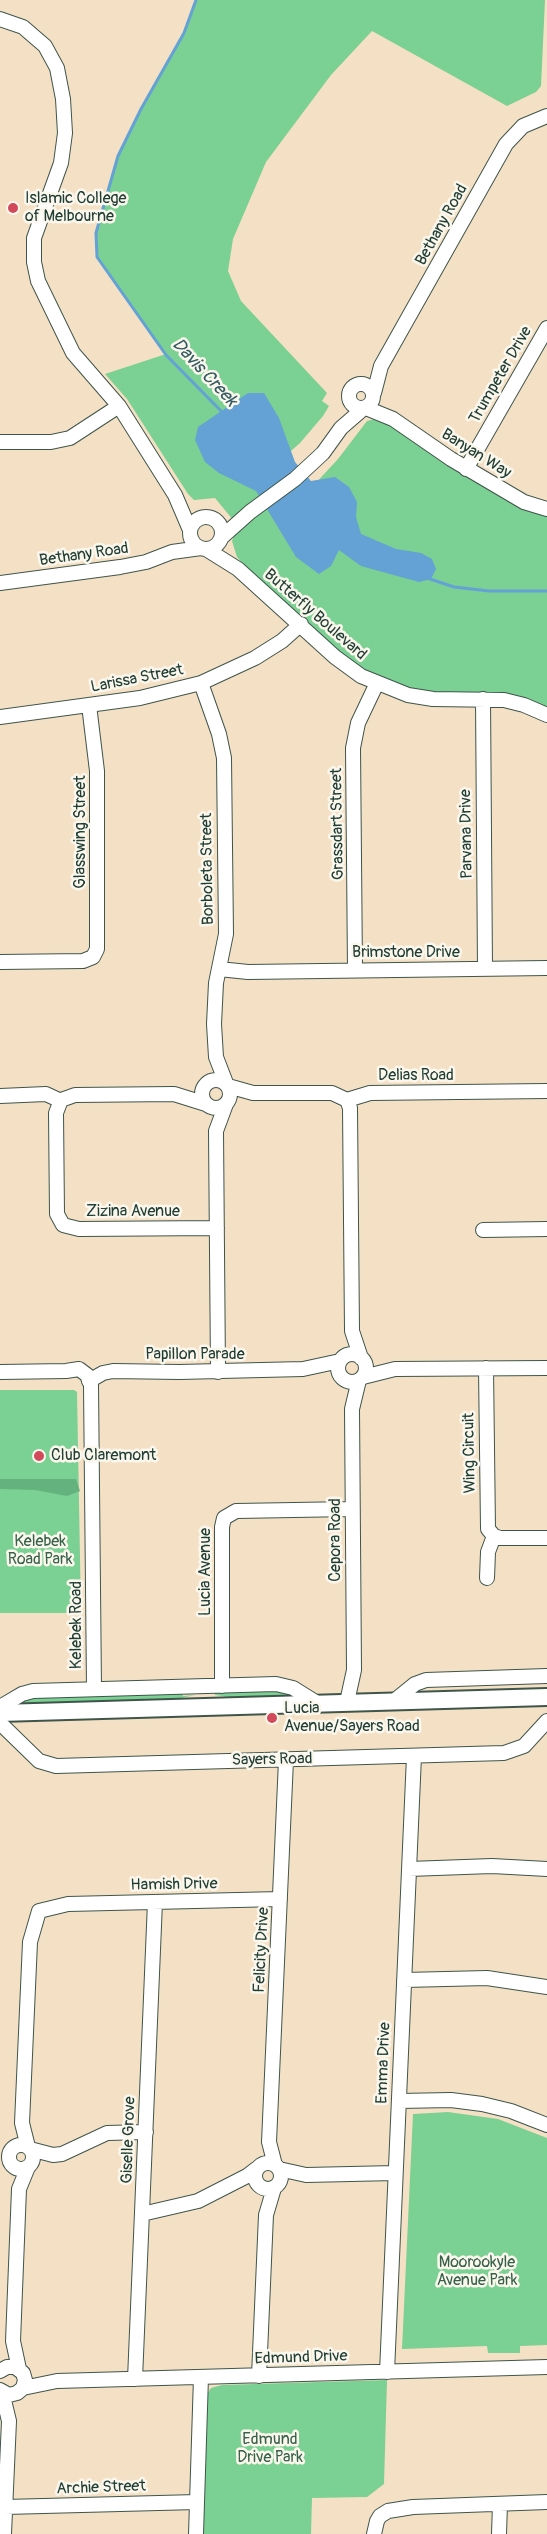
<!DOCTYPE html>
<style>
body{margin:0}
canvas{display:block;background:#f4e0c4}
</style>
<canvas width="547" height="2534"></canvas>
<script>
const ctx = document.querySelector('canvas').getContext('2d');
ctx.lineJoin = 'round';
function paint(path, color) { ctx.fillStyle = color; ctx.fill(path, 'evenodd'); }
const shape = rows => new Path2D(rows.map(r => 'M' + r).join(''));
function stroke(path, color, width, dash) { ctx.strokeStyle = color; ctx.lineWidth = width; ctx.lineCap = dash ? 'butt' : 'round'; ctx.setLineDash(dash || []); ctx.stroke(path); }
function drawText(font, color, halo, rows, align = 'center') {
  ctx.font = font + ' Pangolin,sans-serif'; ctx.lineWidth = 5; ctx.setLineDash([]); ctx.textBaseline = 'middle'; ctx.strokeStyle = halo; ctx.fillStyle = color; for (const [text, x, y, turn = 0] of rows) {
    ctx.save(); ctx.translate(x, y); ctx.rotate((+turn || 0) * Math.PI / 180); ctx.textAlign = isNaN(turn) ? turn : align; if (halo) ctx.strokeText(text, 0, 0); ctx.fillText(text, 0, 0); ctx.restore();
  }
}
paint(shape([
 [196,0,545,0,541,86,536,92,507,106,372,31,331,75,266,162,233,239,228,271,241,301,327,393,322,401,329,406,323,416,300,443,268,471,313,486,338,459,367,421,375,419,391,426,451,468,523,509,547,515,547,707,523,698,431,692,402,687,364,671,342,656,303,617,250,572,237,557,232,541,238,526,215,498,194,500,188,494,127,399,105,374,166,354,97,257,96,233,118,156,141,109,184,33],
 [0,1390,74,1390,77,1392,81,1613,0,1613],
 [279,1688,297,1696,243,1699,215,1695,215,1690],
 [182,1691,183,1696,195,1695,172,1700,14,1705,24,1697],
 [448,2112,498,2119,547,2138,547,2345,520,2346,520,2353,488,2353,487,2346,402,2349,413,2114],
 [387,2380,384,2484,367,2497,312,2498,311,2534,202,2534,207,2394,211,2388,222,2385]
]), '#7bd093');
paint(shape([
 [0,1479,76,1479,80,1491,67,1496,35,1490,0,1489]
]), '#64b27d');
paint(shape([
 [248,393,264,393,279,418,295,462,311,481,335,477,349,487,357,502,356,517,361,534,396,549,421,553,432,559,436,569,431,579,419,582,361,566,339,550,331,566,319,574,296,557,256,491,219,473,205,462,195,440,198,427]
]), '#64a1d5');
stroke(shape([
 [196,0,184,33,141,109,118,156,96,233,97,257,166,355,224,414],
 [427,578,454,587,489,591,547,591]
]), '#64a1d5', 3);
const minor = shape([
 [0,19,23,27,45,46,57,68,63,99,65,133,61,163,34,238,34,262,38,281,73,353,119,406,175,495,190,530],
 '349 396a12 12 0 1 1 24 0a12 12 0 1 1-24 0Z',
 [374,393,381,366,506,144,523,126,547,116],
 [366,408,393,419,451,459,524,502,547,509],
 [0,442,51,442,70,438,119,406],
 [466,469,547,328],
 '190 533a16 16 0 1 1 32 0a16 16 0 1 1-32 0Z',
 [222,537,250,512,295,479,323,453,341,428,364,408],
 [206,549,238,569,335,657,361,676,408,695,433,699,504,700,524,705,547,715],
 [0,583,120,567,146,562,172,552,201,548],
 [201,683,219,734,224,758,226,934,216,983,214,1024,216,1057,226,1083],
 [483,699,485,969],
 [0,717,140,698,201,683,255,658,282,641,301,624],
 [0,962,83,961,93,957,97,949,97,771,89,705],
 [219,969,248,972,547,968],
 [355,970,353,748,358,723,377,683],
 '202 1094a14 14 0 1 1 28 0a14 14 0 1 1-28 0Z',
 [228,1086,253,1093,332,1093,347,1100,370,1093,547,1091],
 [0,1096,46,1094,61,1101],
 [347,1100,350,1108,352,1331,361,1358],
 [206,1104,174,1094,75,1095,61,1100,56,1113,57,1214,63,1225,79,1229,217,1228],
 [483,1230,547,1229],
 '338 1368a14 14 0 1 1 28 0a14 14 0 1 1-28 0Z',
 [486,1368,488,1529,494,1536,500,1538,547,1538],
 [0,1372,66,1371,79,1369,87,1375,91,1385,94,1689],
 [218,1372,216,1131,226,1104],
 [363,1377,395,1369,547,1368],
 [89,1381,103,1373,113,1371,179,1372,303,1369,340,1361],
 [487,1578,488,1552,494,1536],
 [222,1686,222,1527,224,1518,236,1511,352,1509],
 [394,1701,415,1684,426,1680,547,1676],
 [347,1702,354,1670,352,1409,359,1380],
 [0,1707,22,1694,33,1691,276,1684,293,1688,317,1703],
 [0,1723,39,1761,56,1766,504,1753,524,1746,547,1721],
 [409,1869,492,1866,547,1869],
 [404,1980,487,1978,547,1987],
 [399,2101,451,2100,482,2104,511,2111,547,2125],
 '9 2157a12 12 0 1 1 24 0a12 12 0 1 1-24 0Z',
 [28,2147,22,2123,30,1942,39,1911,68,1904,280,1899],
 [30,2149,53,2155,62,2154,107,2133,146,2132],
 '255 2176a13 13 0 1 1 26 0a13 13 0 1 1-26 0Z',
 [275,2165,269,2142,286,1760],
 [279,2169,306,2175,395,2173],
 [142,2214,198,2201,247,2176,256,2169],
 [19,2369,13,2341,19,2189,28,2167],
 [0,2371,7,2367,15,2367,23,2373,25,2380,23,2388,17,2393,9,2395,0,2390],
 [387,2372,414,1756],
 [259,2376,266,2215,274,2188],
 [135,2379,155,1902],
 [23,2388,57,2381,547,2367],
 [2,2392,9,2421,4,2534],
 [5,2507,197,2502],
 [196,2534,201,2377],
 [374,2534,377,2521,380,2516,388,2511,413,2507,547,2502],
 [499,2534,500,2504]
]);
const major = shape([
 [0,1713,547,1697]
]);
stroke(minor, '#3f554a', 16);
stroke(major, '#3f554a', 20);
stroke(minor, '#fff', 14);
stroke(major, '#fff', 16);
for (const [x, y, r, color] of [
 [13,208,6,"#d1495b"],
 [39,1456,6,"#d1495b"],
 [272,1718,6,"#d1495b"]
]) { const dot = new Path2D(); dot.arc(x, y, r, 0, 2 * Math.PI); ctx.fillStyle = color; ctx.fill(dot); stroke(dot, '#fbf7ec', 2); }
drawText('16px', '#1f3d34', '#fbf7ec', [
 ["Islamic College",25,199],
 ["of Melbourne",25,217],
 ["Club Claremont",51,1456],
 ["Lucia",284,1709],
 ["Avenue/Sayers Road",284,1727]
], 'left');
drawText('16px', '#1f3d34', '#fbf7ec', [
 ["Bethany Road",442,225,-61],
 ["Trumpeter Drive",501,375,-60],
 ["Banyan Way",476,454,32],
 ["Bethany Road",84,555,-8],
 ["Butterfly Boulevard",315,615,41],
 ["Larissa Street",137,679,-11],
 ["Grassdart Street",338,824,-91],
 ["Glasswing Street",81,832,-90],
 ["Parvana Drive",467,834,-91],
 ["Borboleta Street",208,869,-91],
 ["Brimstone Drive",406,953],
 ["Delias Road",416,1076],
 ["Zizina Avenue",133,1212],
 ["Papillon Parade",195,1355],
 ["Wing Circuit",470,1453,-91],
 ["Cepora Road",336,1540,-90],
 ["Lucia Avenue",206,1572,-90],
 ["Kelebek Road",77,1625,-90],
 ["Sayers Road",272,1760,-1],
 ["Hamish Drive",174,1885,-1],
 ["Felicity Drive",262,1950,-87],
 ["Emma Drive",384,2063,-88],
 ["Giselle Grove",129,2140,-88],
 ["Edmund Drive",301,2358,-2],
 ["Archie Street",101,2488,-2]
]);
drawText('16px', '#36624c', '#fbf7ec', [
 ["Kelebek",40,1542],
 ["Road Park",40,1560],
 ["Moorookyle",477,2263],
 ["Avenue Park",477,2281],
 ["Edmund",270,2440],
 ["Drive Park",270,2458]
]);
drawText('italic 18px', '#345b64', '#fbf7ec', [
 ["Davis Creek",204,373,47]
]);
</script>
